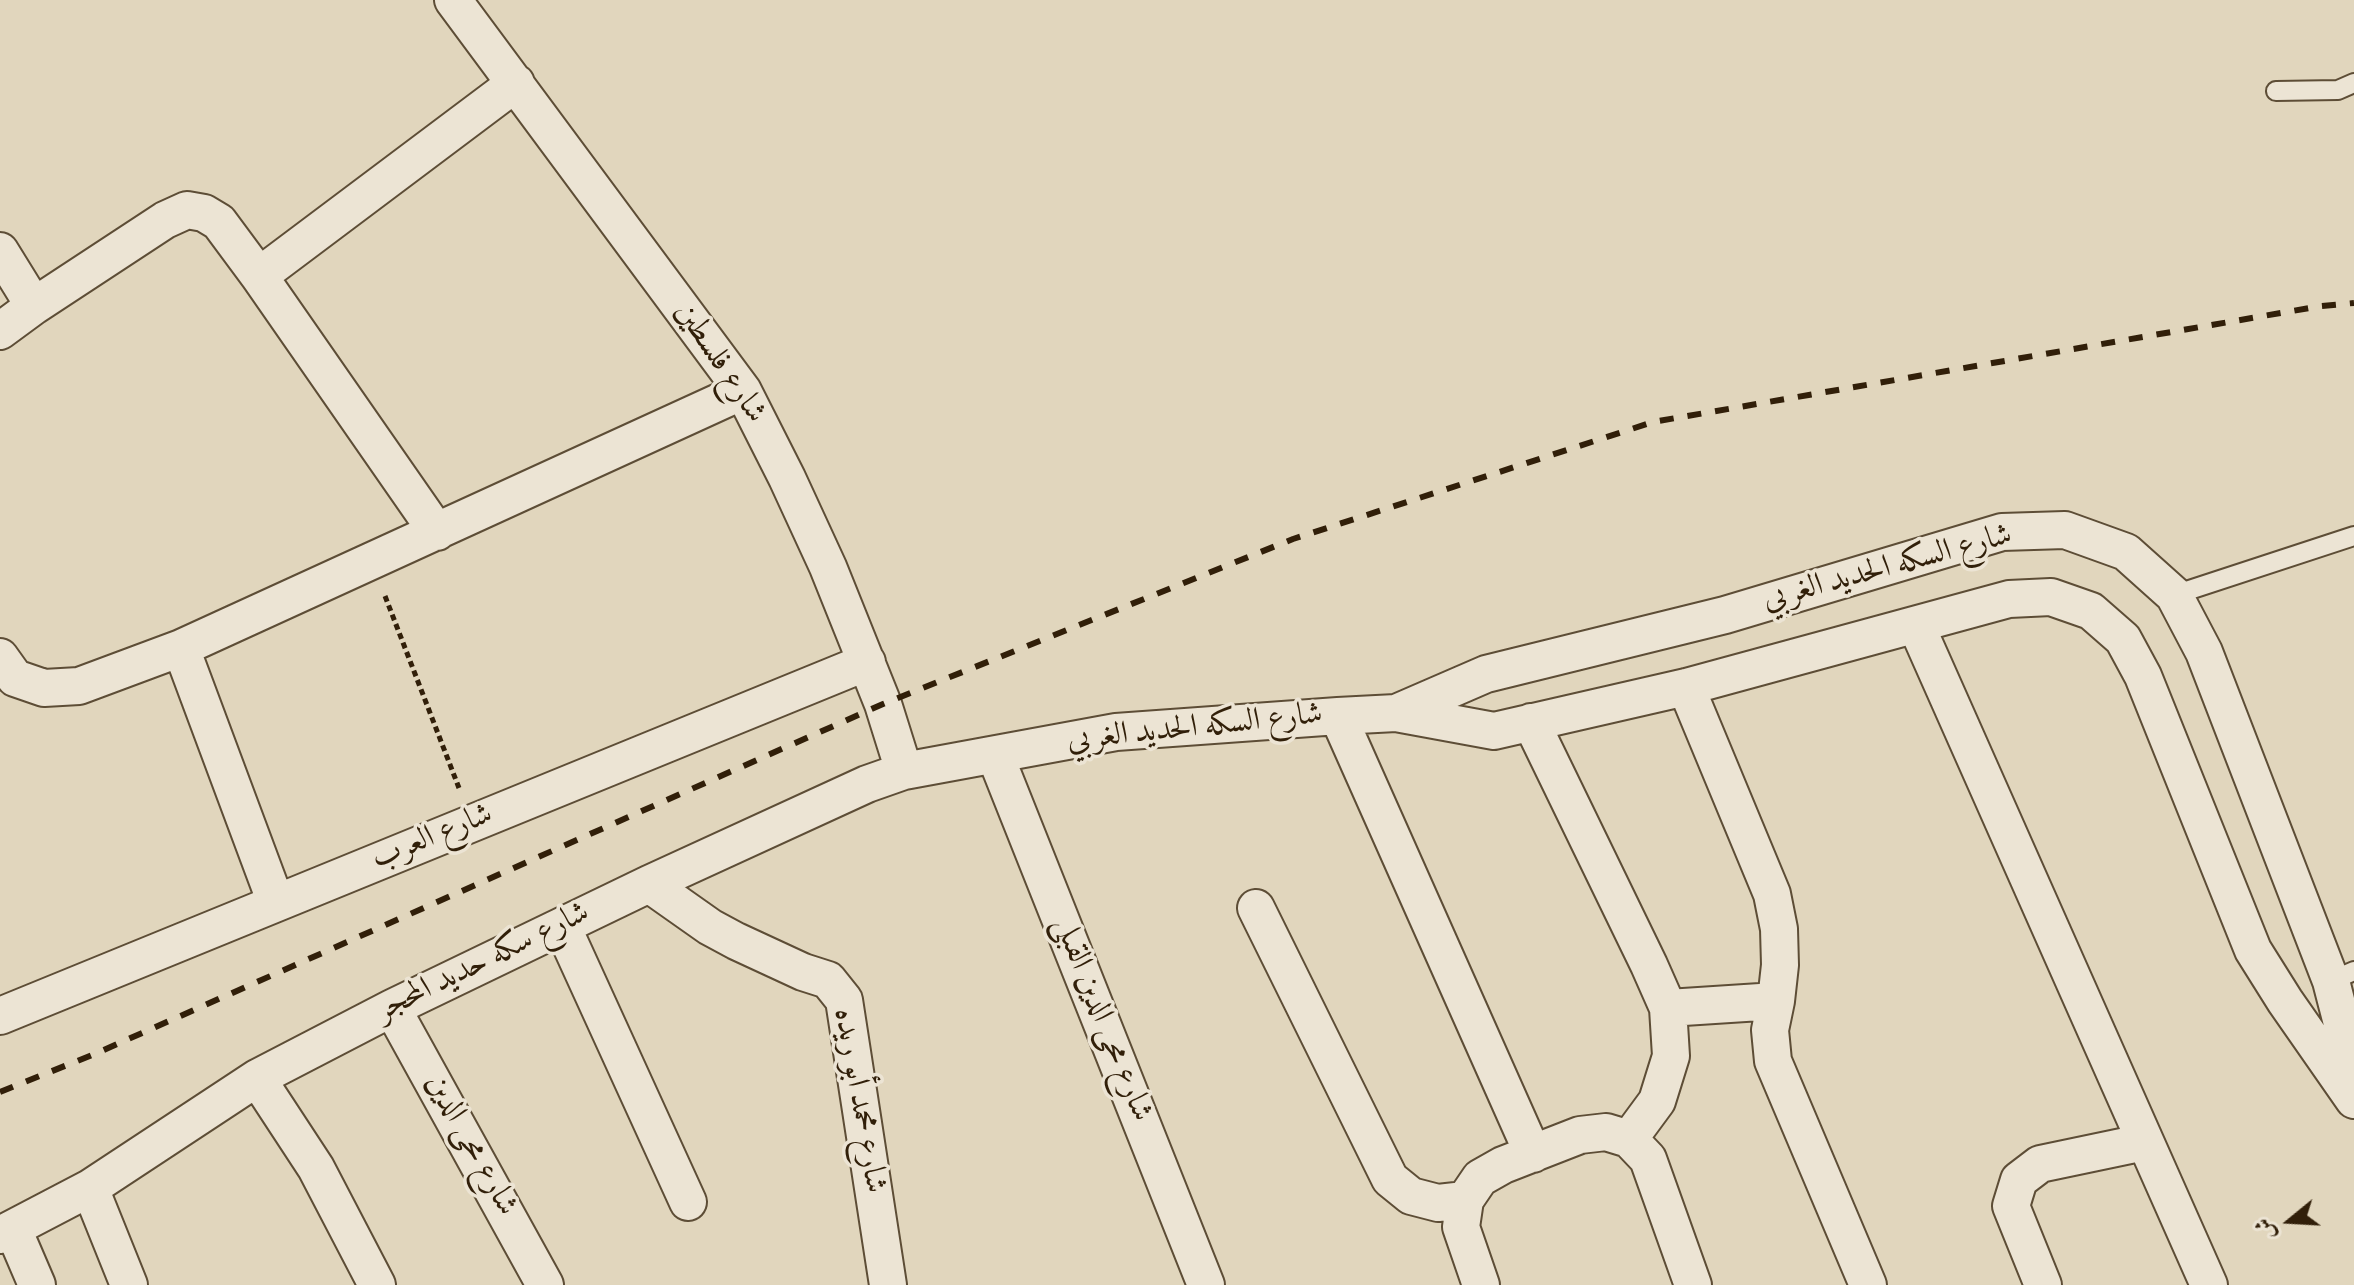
<!DOCTYPE html>
<meta charset="utf-8">
<style>
body{margin:0}
#map{position:relative;width:2354px;height:1285px;overflow:hidden;background:#e1d6bd;font-family:"Sorts Mill Goudy",Amiri,serif}
canvas{display:block}
.north{position:absolute;left:2250px;top:1181px;width:80px;height:80px;-webkit-text-stroke:6px #ece4d4;paint-order:stroke;rotate:252deg;font-size:22px;font-weight:700;line-height:32px;text-align:center;color:#311f09}
.north::after{content:'';display:block;margin:auto;width:28px;height:36px;background:#311f09;clip-path:polygon(50% 0,100% 100%,50% 72%,0 100%)}
</style>
<div id="map">
<canvas width="2354" height="1285"></canvas>
<div class="north">ش</div>
</div>
<script>
const ctx = document.querySelector('canvas').getContext('2d');
ctx.lineJoin = 'round';
const shape = rows => new Path2D(rows.map(r => 'M' + r).join(''));
function stroke(path, color, width, dash) { ctx.strokeStyle = color; ctx.lineWidth = width; ctx.lineCap = dash ? 'butt' : 'round'; ctx.setLineDash(dash || []); ctx.stroke(path); }
function drawText(font, color, halo, rows, align = 'center') {
  ctx.font = font + ' "Sorts Mill Goudy",Amiri,serif'; ctx.lineWidth = 7; ctx.setLineDash([]); ctx.textBaseline = 'middle'; ctx.strokeStyle = halo; ctx.fillStyle = color; for (const [text, x, y, turn = 0] of rows) {
    ctx.save(); ctx.translate(x, y); ctx.rotate((+turn || 0) * Math.PI / 180); ctx.textAlign = isNaN(turn) ? turn : align; if (halo) ctx.strokeText(text, 0, 0); ctx.fillText(text, 0, 0); ctx.restore();
  }
}
const service = shape([
 [2276,91,2338,90,2354,83],
 [2174,595,2354,536],
 [2331,981,2354,971]
]);
const minor = shape([
 [453,0,743,391,787,478,828,567,883,704,904,771],
 [0,251,34,306],
 [259,276,516,83],
 [0,331,34,306,165,220,187,210,204,213,219,222,259,276,437,532],
 [1916,625,2209,1285],
 [181,648,276,903],
 [0,657,15,678,44,688,79,686,181,648,743,391],
 [1686,687,1772,894,1779,929,1780,965,1776,1001,1770,1030,1773,1061,1868,1285],
 [1396,713,1486,674,1725,615,2002,532,2065,530,2126,552,2174,595,2204,652,2331,981,2346,1039,2353,1097],
 [1338,716,1533,1154],
 [1531,722,1649,965,1668,1008,1671,1056,1657,1101,1629,1139],
 [995,755,1206,1285],
 [649,884,710,927,736,941,803,972,828,980,844,1000,888,1285],
 [1256,908,1390,1179,1411,1196,1438,1203,1465,1200],
 [562,926,688,1202],
 [392,1008,545,1285],
 [1668,1008,1776,1001],
 [0,1016,867,662],
 [257,1078,316,1168,377,1285],
 [90,1188,129,1285],
 [13,1229,37,1285],
 [0,1235,90,1188,257,1078,392,1008,649,884,867,784,904,771,1116,732,1338,716,1396,713,1494,731,1686,687,2009,599,2051,597,2091,611,2123,639,2143,676,2253,950,2285,1001,2354,1100],
 [1481,1285,1461,1227,1465,1200,1480,1178,1503,1165,1580,1135,1606,1132,1629,1139,1648,1159,1693,1285],
 [2043,1285,2011,1206,2019,1180,2040,1164,2145,1142]
]);
stroke(service, '#5d4d36', 22);
stroke(minor, '#5d4d36', 40);
stroke(shape([
 [385,596,459,788]
]), '#311f09', 5, [6, 4]);
stroke(service, '#ece4d4', 18);
stroke(minor, '#ece4d4', 36);
stroke(shape([
 [0,1092,97,1053,883,704,1293,539,1653,422,2321,306,2354,303]
]), '#311f09', 6, [14, 14]);
drawText('32px', '#311f09', '#ece4d4', [
 ["شارع فلسطين",718,364,56],
 ["شارع السكه الحديد الغربي",1888,570,-15],
 ["شارع السكه الحديد الغربي",1195,730,-6],
 ["شارع العرب",433,839,-22],
 ["شارع سكه حديد المحجر",484,964,-26],
 ["شارع محى الدين القبلى",1100,1020,68],
 ["شارع محمد أبو ريده",857,1101,80],
 ["شارع محى الدين",469,1146,61]
]);
</script>
